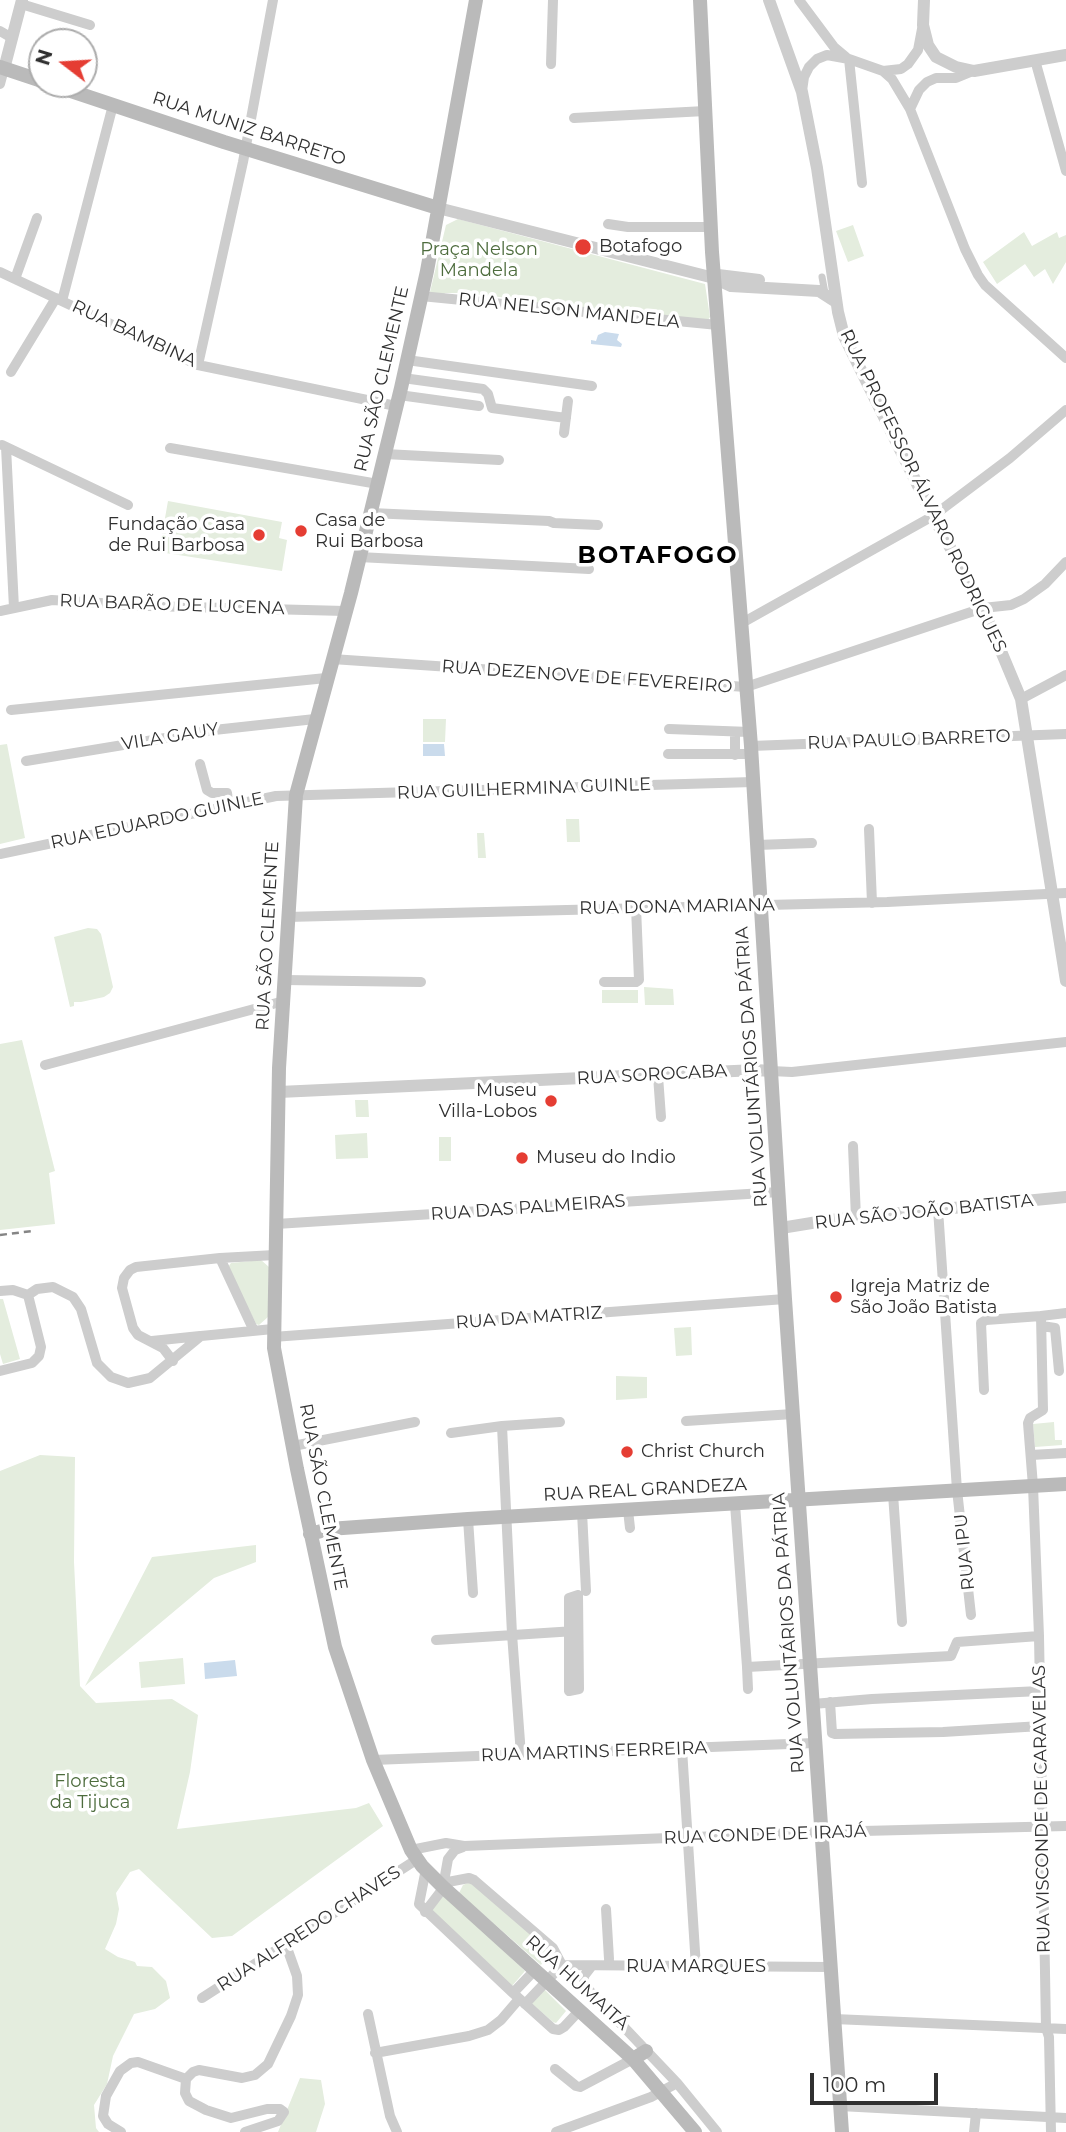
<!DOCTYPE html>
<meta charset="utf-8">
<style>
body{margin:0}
#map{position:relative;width:1066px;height:2132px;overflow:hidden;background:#fff;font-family:Montserrat,sans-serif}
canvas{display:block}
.north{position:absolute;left:28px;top:28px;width:70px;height:70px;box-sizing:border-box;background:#fff;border:2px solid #acacac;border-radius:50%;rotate:287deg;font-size:19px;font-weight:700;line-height:28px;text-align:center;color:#303030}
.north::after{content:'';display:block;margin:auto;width:24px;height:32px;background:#e53d33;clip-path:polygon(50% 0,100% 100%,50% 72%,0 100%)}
.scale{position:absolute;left:810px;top:2073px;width:128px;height:32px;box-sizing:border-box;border:4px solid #303030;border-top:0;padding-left:9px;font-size:21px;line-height:24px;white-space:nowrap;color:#303030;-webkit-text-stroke:5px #fff;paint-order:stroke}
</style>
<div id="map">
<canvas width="1066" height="2132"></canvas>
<div class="north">N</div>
<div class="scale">100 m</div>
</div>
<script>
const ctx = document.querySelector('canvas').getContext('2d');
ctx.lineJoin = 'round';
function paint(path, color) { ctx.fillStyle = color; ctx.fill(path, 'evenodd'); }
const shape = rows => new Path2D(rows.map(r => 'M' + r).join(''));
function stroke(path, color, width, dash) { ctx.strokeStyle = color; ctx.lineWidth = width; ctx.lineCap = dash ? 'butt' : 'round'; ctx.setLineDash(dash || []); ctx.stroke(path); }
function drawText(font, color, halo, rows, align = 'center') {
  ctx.font = font + ' Montserrat,sans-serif'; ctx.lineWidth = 7; ctx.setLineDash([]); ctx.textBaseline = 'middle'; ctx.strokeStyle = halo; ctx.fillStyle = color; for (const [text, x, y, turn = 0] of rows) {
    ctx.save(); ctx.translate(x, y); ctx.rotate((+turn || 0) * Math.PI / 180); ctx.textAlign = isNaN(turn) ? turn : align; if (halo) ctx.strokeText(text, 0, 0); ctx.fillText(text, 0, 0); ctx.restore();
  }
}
paint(shape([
 [458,219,705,284,710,317,708,320,527,303,519,299,460,293,445,293,443,296,430,292,446,225],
 [853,225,864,256,848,262,836,231],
 [1024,232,1032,246,1057,232,1059,238,1066,235,1066,262,1053,284,1045,269,1034,277,1025,264,997,284,983,262],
 [168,501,282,522,279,538,287,540,282,571,159,552],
 [423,719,446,719,445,742,423,742],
 [7,744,25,838,0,844,0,745],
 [566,819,579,819,580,842,567,842],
 [477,833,484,833,486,858,478,858],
 [88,928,97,929,101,934,113,987,110,993,104,997,81,1002,74,1002,74,1006,70,1007,54,937],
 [644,987,673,989,674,1005,645,1005],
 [602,990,638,990,638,1003,602,1003],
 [22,1040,55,1171,49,1173,55,1224,0,1230,0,1044],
 [355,1100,368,1100,369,1117,356,1117],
 [367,1133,368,1158,336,1159,335,1135],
 [439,1137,451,1137,451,1161,439,1161],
 [261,1260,269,1267,268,1317,259,1325,256,1324,228,1267,231,1263],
 [0,1299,3,1299,20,1359,3,1364,0,1354],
 [691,1327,692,1355,676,1356,674,1328],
 [616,1376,647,1377,647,1398,616,1400],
 [1054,1422,1055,1440,1062,1440,1062,1445,1035,1447,1033,1424],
 [40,1455,75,1457,74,1562,80,1686,96,1703,172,1699,198,1715,190,1772,177,1829,356,1808,369,1803,383,1826,232,1936,212,1938,139,1869,130,1872,116,1893,119,1909,116,1924,105,1949,118,1957,135,1962,137,1966,152,1967,166,1981,170,1998,155,2009,134,2014,113,2056,107,2084,94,2105,96,2128,99,2132,0,2132,0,1471],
 [256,1545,256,1562,214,1578,85,1686,152,1557],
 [183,1658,185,1684,141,1688,139,1662],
 [470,1882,476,1884,547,1950,548,1955,541,1965,459,1893,463,1885],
 [444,1895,525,1971,512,1986,431,1911],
 [544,1989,566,2011,556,2023,553,2022,531,2003],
 [300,2078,321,2080,325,2104,316,2132,278,2132]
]), '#e4edde');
paint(shape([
 [605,332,619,334,617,340,622,344,621,347,591,344,591,340,596,341,598,335],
 [423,744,444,744,445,756,423,756],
 [235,1660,237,1676,205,1679,204,1663]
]), '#cadbec');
stroke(shape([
 [822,277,825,293]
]), '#cdcdcd', 7);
stroke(shape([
 [799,0,834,47,846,57],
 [21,4,90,25],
 [0,31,12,38],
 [849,59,862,183],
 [1035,60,1066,171],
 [551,64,553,0],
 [883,71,901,69,908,64,918,50,922,29],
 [0,84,4,69],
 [802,91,804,77,809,67,817,59,827,55,849,59,883,71,892,79,910,109,965,249,978,275,985,285,1066,358],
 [910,109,919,90,927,82,936,78,956,78,973,71],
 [574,118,705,111],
 [608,224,628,227,710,227],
 [0,272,198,365,396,406],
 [15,279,37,218],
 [421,296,718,325],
 [62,301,113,105],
 [407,360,592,386],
 [198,365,243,162,273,0],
 [11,372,56,298],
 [403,378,483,389,488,394,492,408,566,418],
 [399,395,479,406],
 [564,433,568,401],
 [2,445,128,505],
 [6,447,14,608],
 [170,448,378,484],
 [385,454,499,460],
 [371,513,549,521,554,523,598,525],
 [359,557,589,569],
 [0,611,52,600,149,606,345,611],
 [742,623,933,516,1010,458,1066,410],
 [332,659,746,687,983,608,1011,605,1024,599,1045,584,1066,562],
 [1021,699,1066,675],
 [11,710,326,678],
 [669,729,750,732],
 [735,733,735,755],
 [751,746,1066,734],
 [668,754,752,754],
 [26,761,214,730,315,719],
 [200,764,207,790,212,793,227,793,229,806],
 [869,829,872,903],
 [757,845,812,843],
 [0,854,276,796,753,782],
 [287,917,887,902,1066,893],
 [285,980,421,982],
 [604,982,636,982,639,980,636,907],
 [45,1065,284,1001],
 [771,1071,792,1072,1066,1042],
 [658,1076,661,1117],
 [853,1146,856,1218],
 [938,1209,957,1490,971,1615],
 [276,1224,779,1192],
 [220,1258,254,1331],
 [0,1291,13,1290,28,1295],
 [28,1295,37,1289,53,1287,73,1297,81,1309,97,1363,111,1377,128,1383,150,1378,201,1336,273,1329],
 [1041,1316,1066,1313],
 [1042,1326,1055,1328,1059,1371],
 [273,1337,785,1299],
 [152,1341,200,1336],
 [173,1361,163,1348,138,1335,133,1328,122,1288,124,1278,130,1270,136,1267,220,1258,275,1255],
 [0,1371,32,1363,39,1356,41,1347,28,1295],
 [984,1390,981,1323,986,1320,1041,1316,1043,1410,1030,1418,1028,1423,1033,1486,1039,1636,1046,2028,1049,2037,1051,2132],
 [686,1421,793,1414],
 [502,1426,512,1634,521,1755],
 [451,1433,502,1426,560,1422],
 [293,1446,415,1422],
 [1031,1455,1066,1453],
 [893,1494,902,1622],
 [735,1504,747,1667,951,1656,957,1642,1039,1636],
 [628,1510,630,1528],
 [582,1512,586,1591],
 [468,1519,473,1593],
 [578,1595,579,1689,569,1691,569,1598,578,1595],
 [436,1640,575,1631],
 [747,1667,748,1689],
 [830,1702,832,1733,835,1734,943,1732,1041,1726],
 [813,1704,872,1699,1040,1691],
 [682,1749,696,1967],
 [373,1760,815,1743],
 [411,1850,446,1843,464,1846,822,1832,1066,1826],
 [426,1869,419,1904,513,1993,553,2029,559,2030,564,2027,579,2011],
 [443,1887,448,1859,455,1850,463,1847],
 [606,1909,609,1959],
 [425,1912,448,1882,469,1878,474,1880,553,1948,562,1965],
 [562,1965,830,1967],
 [591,1967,584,1976,584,1985,677,2083,717,2132],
 [513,1993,534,1971],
 [202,1998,416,1860],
 [525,2004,562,1965],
 [368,2014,390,2116,397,2132],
 [834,2019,1066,2029],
 [375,2053,469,2036,488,2030,501,2020,519,1999],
 [555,2069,576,2086,580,2087,633,2059],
 [840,2106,1066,2118],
 [121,2132,108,2124,103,2116,106,2096,120,2071,131,2063,138,2062,186,2079],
 [245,2132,278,2121,284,2112,280,2109,267,2109,231,2118,206,2110,189,2101,185,2093,186,2079,193,2072,199,2070,242,2078,255,2075,268,2064,291,2016,298,1995,297,1976,286,1945],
 [556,2132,651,2097,677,2083],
 [974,2132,976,2113]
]), '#cdcdcd', 10);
stroke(shape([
 [769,0,802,92,817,168,838,312,844,336,933,516,983,608,1021,699,1066,981],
 [924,0,923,25,928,45,936,57,956,67,974,71,1066,55],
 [4,69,22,0],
 [438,208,714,278,731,286,819,291,836,302],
 [718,275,759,280],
 [279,1092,756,1070,771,1071],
 [781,1228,830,1220,1066,1197]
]), '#cdcdcd', 12);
stroke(shape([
 [476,0,427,271,401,388,351,593,296,795,279,1068,274,1348,297,1469,335,1647,373,1760,411,1850,422,1866,443,1887,633,2059,695,2132],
 [700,0,712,252,751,746,785,1299,842,2132],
 [0,67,42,81],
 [50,84,224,142,438,208],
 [310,1534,329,1529,468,1519,1066,1484],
 [633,2059,646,2051]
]), '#bababa', 14);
stroke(shape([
 [0,1235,32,1231]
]), '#858585', 2.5, [7, 5]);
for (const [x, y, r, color] of [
 [583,247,9,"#e53d33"],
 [301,531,7,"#e53d33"],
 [259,535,7,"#e53d33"],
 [551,1101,7,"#e53d33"],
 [522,1158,7,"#e53d33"],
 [836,1297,7,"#e53d33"],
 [627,1452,7,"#e53d33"]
]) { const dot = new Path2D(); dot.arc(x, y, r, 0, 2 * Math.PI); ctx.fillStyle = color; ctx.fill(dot); stroke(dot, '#fff', 2.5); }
drawText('18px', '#303030', '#fff', [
 ["RUA MUNIZ BARRETO",249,129,18],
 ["RUA NELSON MANDELA",569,311,6],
 ["RUA BAMBINA",134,334,25],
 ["RUA SÃO CLEMENTE",382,379,-77],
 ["RUA PROFESSOR ÁLVARO RODRIGUES",923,491,64],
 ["RUA BARÃO DE LUCENA",172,605,2],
 ["RUA DEZENOVE DE FEVEREIRO",587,677,4],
 ["VILA GAUY",170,737,-9],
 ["RUA PAULO BARRETO",909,740,-2],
 ["RUA GUILHERMINA GUINLE",524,789,-2],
 ["RUA EDUARDO GUINLE",157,821,-12],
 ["RUA DONA MARIANA",677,907,-1],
 ["RUA SÃO CLEMENTE",268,936,-87],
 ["RUA VOLUNTÁRIOS DA PÁTRIA",752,1067,-94],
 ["RUA SOROCABA",652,1075,-3],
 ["RUA DAS PALMEIRAS",528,1208,-4],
 ["RUA SÃO JOÃO BATISTA",924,1212,-6],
 ["RUA DA MATRIZ",529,1318,-4],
 ["RUA REAL GRANDEZA",645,1490,-3],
 ["RUA SÃO CLEMENTE",323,1497,79],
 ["RUA IPU",965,1552,-96],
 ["RUA VOLUNTÁRIOS DA PÁTRIA",789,1633,-94],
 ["RUA MARTINS FERREIRA",594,1752,-2],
 ["RUA VISCONDE DE CARAVELAS",1042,1809,-91],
 ["RUA CONDE DE IRAJÁ",765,1835,-2],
 ["RUA ALFREDO CHAVES",309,1929,-33],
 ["RUA MARQUES",696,1967],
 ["RUA HUMAITÁ",577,1983,42]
]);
drawText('18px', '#303030', '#fff', [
 ["Botafogo",599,247],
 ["Casa de",315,521],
 ["Rui Barbosa",315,542],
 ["Fundação Casa",245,525,"right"],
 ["de Rui Barbosa",245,546,"right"],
 ["Museu",537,1091,"right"],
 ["Villa-Lobos",537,1112,"right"],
 ["Museu do Indio",536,1158],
 ["Igreja Matriz de",850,1287],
 ["São João Batista",850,1308],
 ["Christ Church",641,1452]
], 'left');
drawText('18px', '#4d6c3d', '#fff', [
 ["Praça Nelson",479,250],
 ["Mandela",479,271],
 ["Floresta",90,1782],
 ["da Tijuca",90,1803]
]);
ctx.letterSpacing = '2px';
drawText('bold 24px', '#000', '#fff', [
 ["BOTAFOGO",658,556]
]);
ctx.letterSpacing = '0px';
</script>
